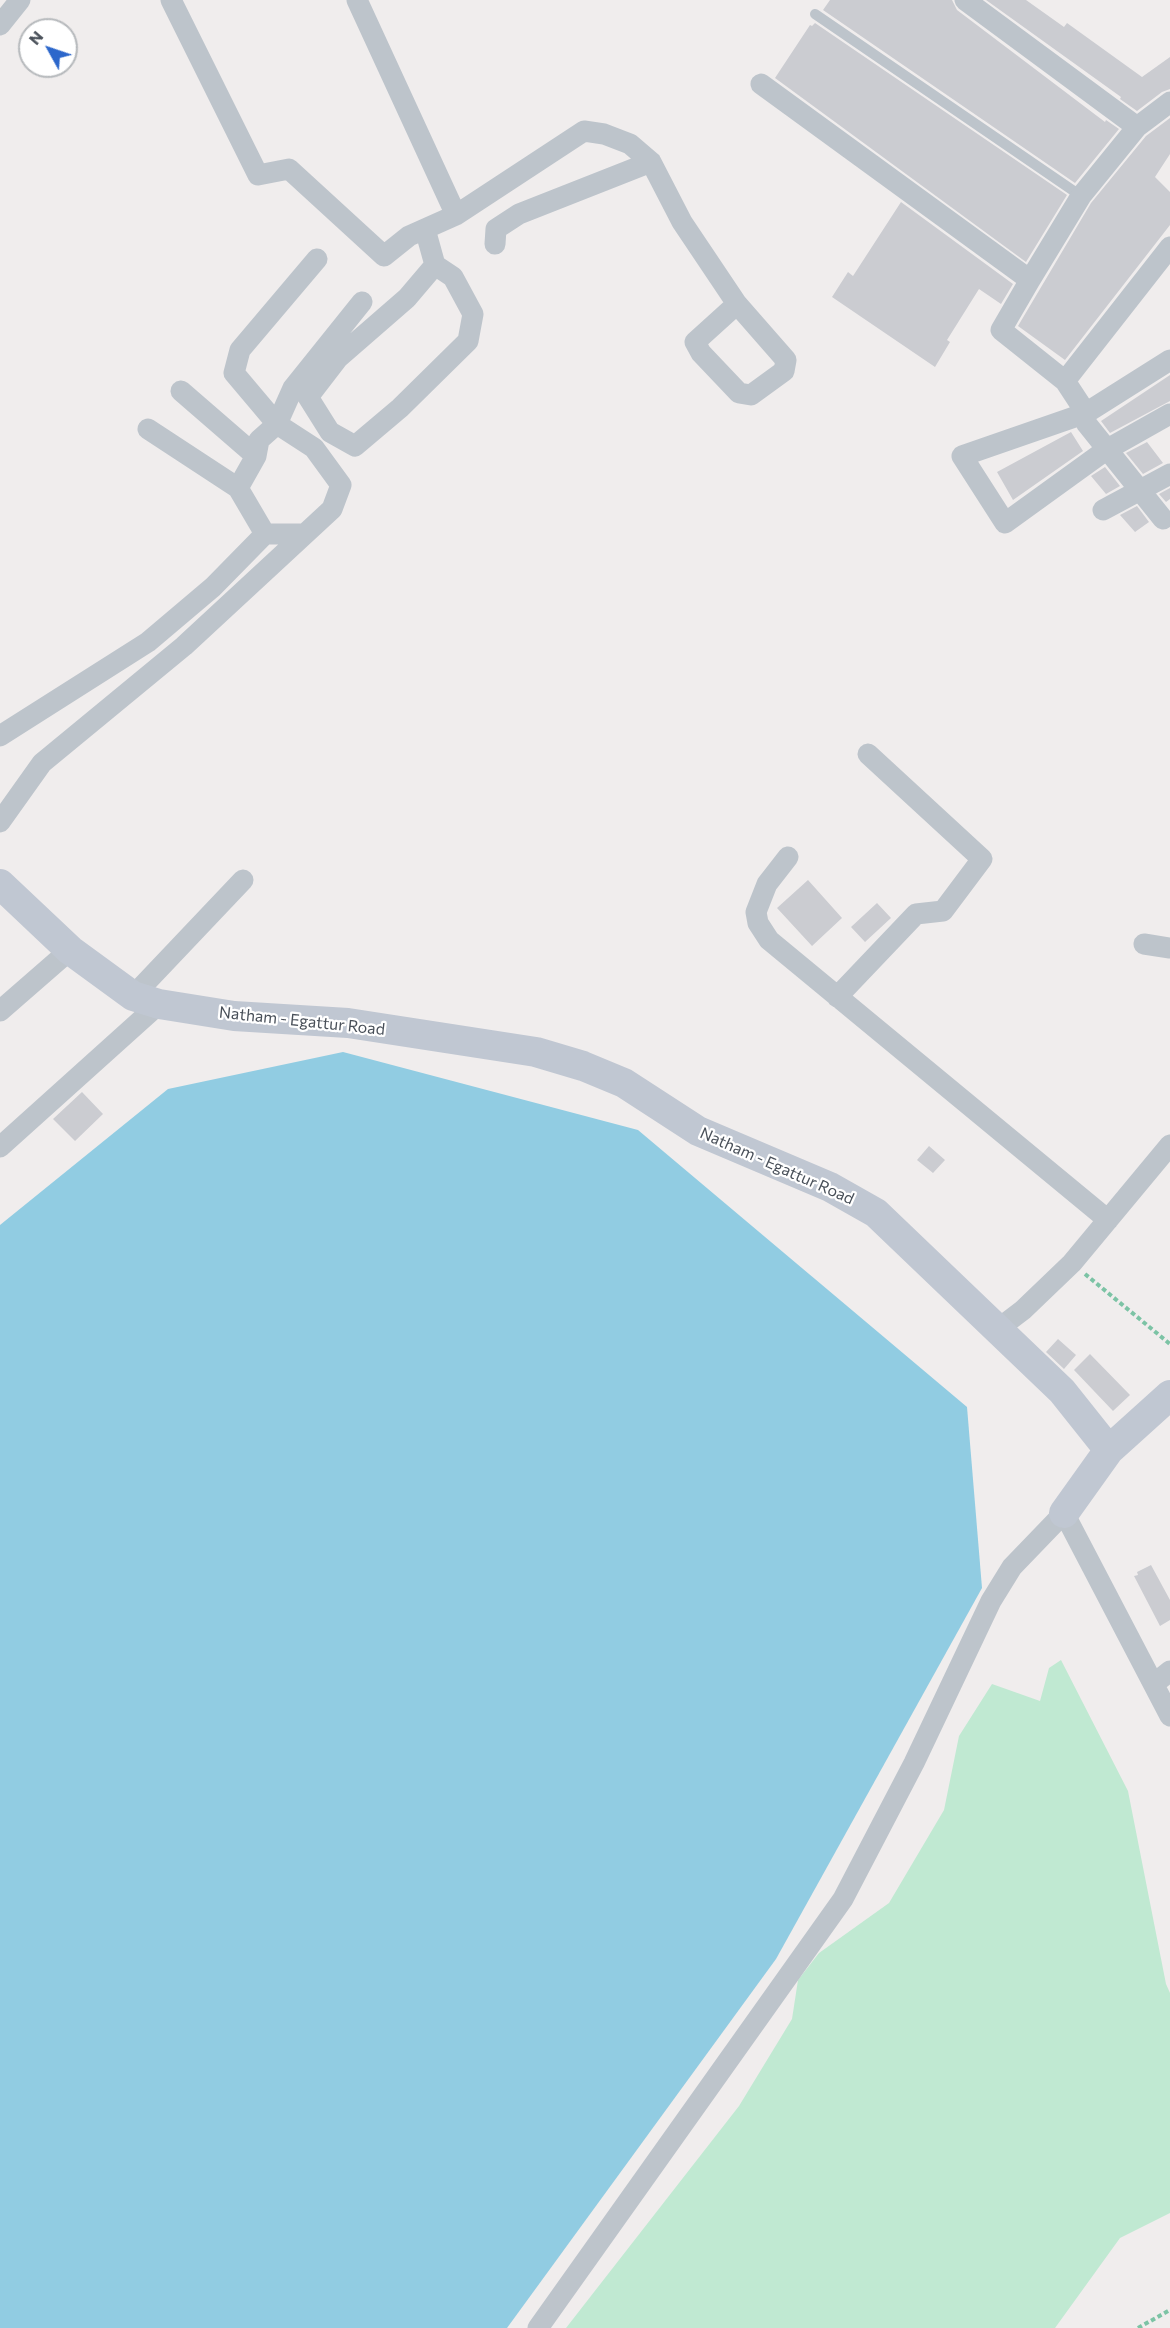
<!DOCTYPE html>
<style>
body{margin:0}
#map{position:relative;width:1170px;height:2328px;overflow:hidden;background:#f0eded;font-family:Commissioner,sans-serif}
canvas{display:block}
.north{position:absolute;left:18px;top:18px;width:60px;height:60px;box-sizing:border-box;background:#fff;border:2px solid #b6b9bc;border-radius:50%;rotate:310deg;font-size:16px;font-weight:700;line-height:24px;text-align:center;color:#484f58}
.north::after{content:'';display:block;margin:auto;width:21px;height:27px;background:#2c67cb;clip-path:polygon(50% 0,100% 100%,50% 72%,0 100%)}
</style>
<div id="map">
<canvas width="1170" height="2328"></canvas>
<div class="north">N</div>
</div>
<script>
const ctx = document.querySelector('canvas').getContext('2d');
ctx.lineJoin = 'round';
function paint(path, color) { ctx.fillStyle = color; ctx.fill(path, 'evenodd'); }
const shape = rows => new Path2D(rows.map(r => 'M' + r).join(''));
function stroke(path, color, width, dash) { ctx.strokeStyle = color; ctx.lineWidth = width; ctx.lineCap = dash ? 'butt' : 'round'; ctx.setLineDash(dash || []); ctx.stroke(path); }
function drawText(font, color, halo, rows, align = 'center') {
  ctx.font = font + ' Commissioner,sans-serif'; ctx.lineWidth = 4.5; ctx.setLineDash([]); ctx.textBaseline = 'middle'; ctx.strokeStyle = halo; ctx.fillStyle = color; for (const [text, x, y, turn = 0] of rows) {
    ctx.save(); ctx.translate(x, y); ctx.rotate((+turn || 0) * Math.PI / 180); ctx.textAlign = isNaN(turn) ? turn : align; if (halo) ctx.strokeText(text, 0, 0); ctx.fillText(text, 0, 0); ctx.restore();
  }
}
paint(shape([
 [1061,1660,1128,1791,1166,1984,1170,1993,1170,2213,1120,2238,1055,2328,566,2328,739,2106,792,2019,798,1980,819,1953,889,1903,944,1810,959,1736,992,1684,1040,1701,1049,1668]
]), '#c0e9d2');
paint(shape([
 [343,1052,638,1130,967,1407,982,1588,776,1959,507,2328,0,2328,0,1225,168,1089]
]), '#91cce2');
paint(shape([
 [830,0,952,0,957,10,1105,122,1106,120,1119,129,1075,183,823,10],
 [986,0,1026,0,1064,27,1067,23,1142,77,1170,57,1170,89,1162,92,1137,111,1120,99,1121,97],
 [815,23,1067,195,1026,262,775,78,810,25,812,26],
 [1170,118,1170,154,1155,177,1170,192,1170,225,1065,360,1018,326,1091,203,1146,136],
 [901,202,1013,284,1001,304,979,289,947,340,950,342,935,367,832,297,848,272,853,276],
 [1170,375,1170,401,1110,433,1101,421],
 [1071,432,1083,451,1013,500,997,472],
 [1147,442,1163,463,1143,474,1126,453],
 [1105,467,1120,486,1106,494,1091,476],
 [1170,488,1170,499,1166,502,1159,494],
 [1137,506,1149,522,1135,532,1120,515],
 [808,880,842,918,812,946,777,908],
 [877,903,891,918,865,942,851,927],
 [82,1092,103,1114,75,1141,53,1119],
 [929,1146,945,1160,933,1173,917,1160],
 [1058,1339,1076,1355,1064,1369,1046,1352],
 [1090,1354,1130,1395,1113,1411,1074,1370],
 [1151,1565,1170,1600,1170,1620,1160,1626,1134,1576,1138,1575,1137,1572]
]), '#cbccd1');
stroke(shape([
 [1085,1274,1170,1344],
 [1138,2328,1170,2310]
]), '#7cc3a5', 4, [4.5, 3]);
stroke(shape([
 [815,14,1081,196]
]), '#bdc4cb', 10);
stroke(shape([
 [171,0,258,175,289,169,384,256,409,236,456,215,584,131,604,134,630,144,651,162,682,222,737,304,786,360,784,371,751,395,739,393,701,353,695,342,737,304],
 [357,0,456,215],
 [965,0,1137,127],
 [0,25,20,0],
 [761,84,1030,280,1081,196,1137,127,1170,102],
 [425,229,435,265,407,298,338,358,308,397,330,432,355,446,400,408,468,341,473,314,453,277,435,265],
 [495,244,496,229,519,214,651,162],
 [317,259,240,350,234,373,277,424,293,388,362,302],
 [1030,280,1001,330,1065,381,1170,247],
 [1170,360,1086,413,962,456,1005,523,1106,450,1170,414],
 [1065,381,1086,413,1086,423,1163,519],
 [181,391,256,456],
 [148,429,238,488],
 [1103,510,1170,474],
 [0,736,148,642,213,587,265,534,304,534],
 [0,822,42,763,184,646,332,509,341,485,314,448,277,424,259,440,256,456,238,488,265,534],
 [788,857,767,884,756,912,758,923,769,940,1108,1220],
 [1144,944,1170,948],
 [133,996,243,880],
 [837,997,916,914,943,911,982,859,868,754],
 [0,1011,70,950],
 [0,1147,159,1004],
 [998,1329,1023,1310,1072,1263,1170,1145],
 [1155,1683,1170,1671],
 [538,2328,843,1899,914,1763,991,1601,1012,1567,1064,1513,1170,1716]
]), '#bdc4cb', 21);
stroke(shape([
 [0,884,70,950,133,996,159,1004,234,1016,348,1023,536,1052,583,1066,624,1083,698,1131,830,1187,876,1213,1062,1391,1109,1450,1170,1395],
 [1064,1513,1109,1450]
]), '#c0c7d2', 30);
drawText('16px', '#484f58', '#fff', [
 ["Natham - Egattur Road",302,1021,6],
 ["Natham - Egattur Road",777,1166,24]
]);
</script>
